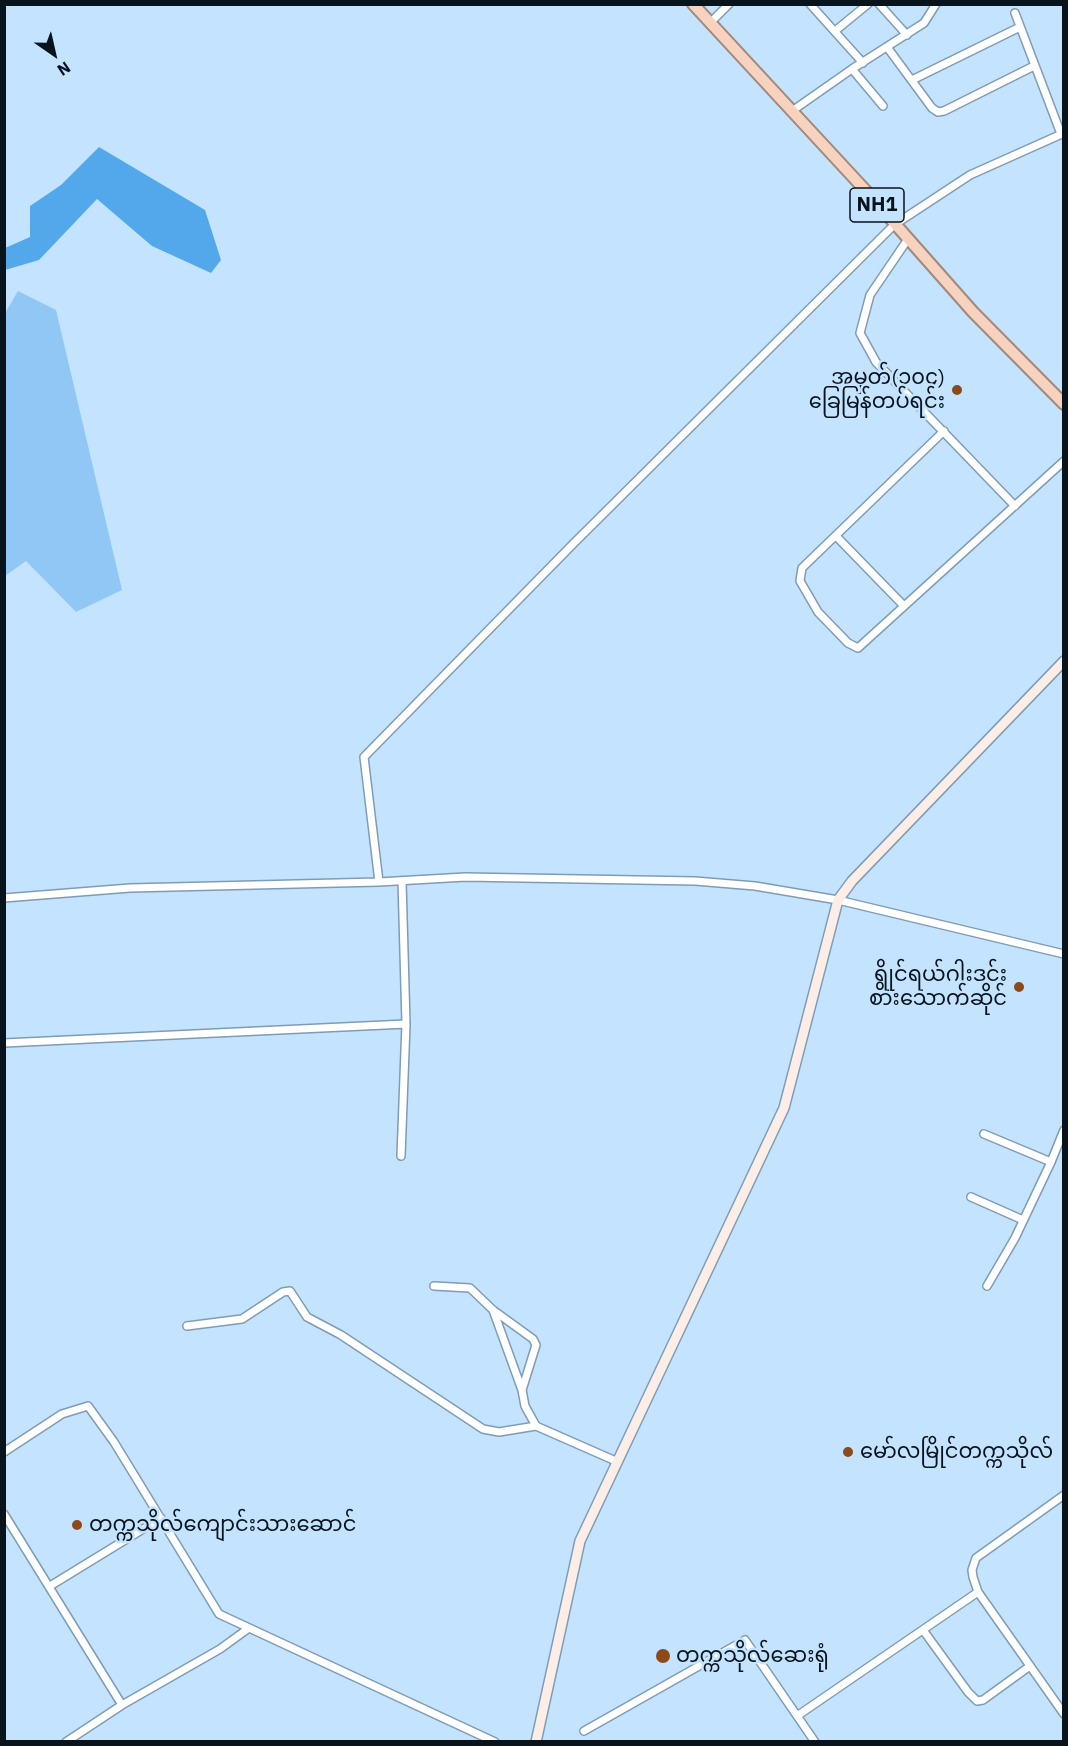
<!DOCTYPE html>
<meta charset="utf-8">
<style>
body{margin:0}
#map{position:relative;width:1068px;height:1746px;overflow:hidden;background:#c4e3fe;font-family:"IBM Plex Sans",sans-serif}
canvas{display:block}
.frame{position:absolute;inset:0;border:6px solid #08131c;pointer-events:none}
.north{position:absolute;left:24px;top:24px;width:60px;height:60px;-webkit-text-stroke:4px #c4e3fe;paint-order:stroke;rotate:146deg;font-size:16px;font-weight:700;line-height:24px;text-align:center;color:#08131c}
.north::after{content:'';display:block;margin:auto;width:21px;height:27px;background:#08131c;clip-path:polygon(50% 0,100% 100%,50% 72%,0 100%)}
</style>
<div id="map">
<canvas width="1068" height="1746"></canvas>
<div class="frame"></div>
<div class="north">N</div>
</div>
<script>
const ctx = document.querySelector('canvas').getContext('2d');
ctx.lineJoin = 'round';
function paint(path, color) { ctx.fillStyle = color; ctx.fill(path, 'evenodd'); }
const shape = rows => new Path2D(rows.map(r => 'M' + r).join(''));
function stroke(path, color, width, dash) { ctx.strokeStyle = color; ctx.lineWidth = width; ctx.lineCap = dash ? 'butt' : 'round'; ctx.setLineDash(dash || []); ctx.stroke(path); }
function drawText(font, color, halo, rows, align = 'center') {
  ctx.font = font + ' "IBM Plex Sans","Noto Sans Myanmar",sans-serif'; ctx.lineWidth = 5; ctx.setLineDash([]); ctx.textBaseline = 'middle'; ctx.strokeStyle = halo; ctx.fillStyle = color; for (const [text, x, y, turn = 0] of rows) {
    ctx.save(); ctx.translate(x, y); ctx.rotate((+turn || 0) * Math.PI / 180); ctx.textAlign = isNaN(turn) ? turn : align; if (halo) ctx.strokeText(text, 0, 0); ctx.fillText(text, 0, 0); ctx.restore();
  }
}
paint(shape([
 [18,291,56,310,122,590,76,612,26,561,5,576,4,315]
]), '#91c7f5');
paint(shape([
 [99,147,205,210,221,260,211,273,152,246,97,199,39,260,5,270,5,248,30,237,30,206,61,185]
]), '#52a8ea');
const minor = shape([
 [810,4,863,63],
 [879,4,907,35],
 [1015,13,1061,134],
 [710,23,729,4],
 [835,31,868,4],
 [887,47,932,108,938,112,944,111,1034,66],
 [852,69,883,106],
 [912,80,1020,27],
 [792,111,852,69,924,23,936,4],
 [908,239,870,295,860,333,876,362,1015,506],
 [944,431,802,568,800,581,818,612,848,643,858,648,1064,461],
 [836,536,904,606],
 [379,882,364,757,573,544,894,225,970,175,1064,133],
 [4,898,130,888,379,882,465,877,695,881,755,886,838,900,1064,954],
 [4,1043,406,1024],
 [984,1134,1051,1162],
 [401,1156,406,1024,402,881],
 [971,1197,1023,1220],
 [434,1286,470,1288,493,1310,533,1339,536,1345,522,1390],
 [987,1286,1015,1238,1051,1162,1064,1130],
 [493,1310,522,1390,525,1406,536,1426],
 [187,1326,242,1319,283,1292,290,1291,307,1317,341,1335,483,1429,499,1432,536,1426,618,1462],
 [4,1452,62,1414,88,1406,114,1442,219,1614,495,1742],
 [4,1514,122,1705],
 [50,1586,161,1518],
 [978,1592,973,1577,972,1570,976,1558,1064,1495],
 [923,1630,968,1692,977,1701,983,1700,1030,1666],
 [797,1716,978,1592,1064,1714],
 [584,1731,745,1640,815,1742],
 [66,1742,122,1705,220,1649,249,1628]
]);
const secondary = shape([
 [536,1742,580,1541,784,1108,838,900,852,881,1064,661]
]);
const trunk = shape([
 [693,4,866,191,973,312,1064,404]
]);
stroke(minor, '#7f9cb5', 10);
stroke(secondary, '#7f9cb5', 12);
stroke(trunk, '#a2897c', 14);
stroke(minor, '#fff', 7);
stroke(secondary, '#fceee7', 9);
stroke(trunk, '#f7d3bf', 10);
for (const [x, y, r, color] of [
 [957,390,6,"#8c4919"],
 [1019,987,6,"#8c4919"],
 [848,1452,6,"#8c4919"],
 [77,1525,6,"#8c4919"],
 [663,1656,8,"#8c4919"]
]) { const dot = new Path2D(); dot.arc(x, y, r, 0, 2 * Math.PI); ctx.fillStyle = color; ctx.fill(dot); stroke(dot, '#c4e3fe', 2); }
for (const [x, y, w] of [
 [877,205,54]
]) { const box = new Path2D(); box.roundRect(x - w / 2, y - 17, w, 34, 4.5); ctx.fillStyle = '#c4e3fe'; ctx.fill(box); stroke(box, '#08131c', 1.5); }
drawText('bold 20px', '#08131c', null, [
 ["NH1",877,205]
]);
drawText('21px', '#08131c', '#c4e3fe', [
 ["အမှတ်(၁၀၄)",945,378,"right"],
 ["ခြေမြန်တပ်ရင်း",945,402,"right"],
 ["ရွိုင်ရယ်ဂါးဒင်း",1007,975,"right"],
 ["စားသောက်ဆိုင်",1007,999,"right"],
 ["မော်လမြိုင်တက္ကသိုလ်",860,1452],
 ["တက္ကသိုလ်ကျောင်းသားဆောင်",89,1525],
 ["တက္ကသိုလ်ဆေးရုံ",676,1656]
], 'left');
</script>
